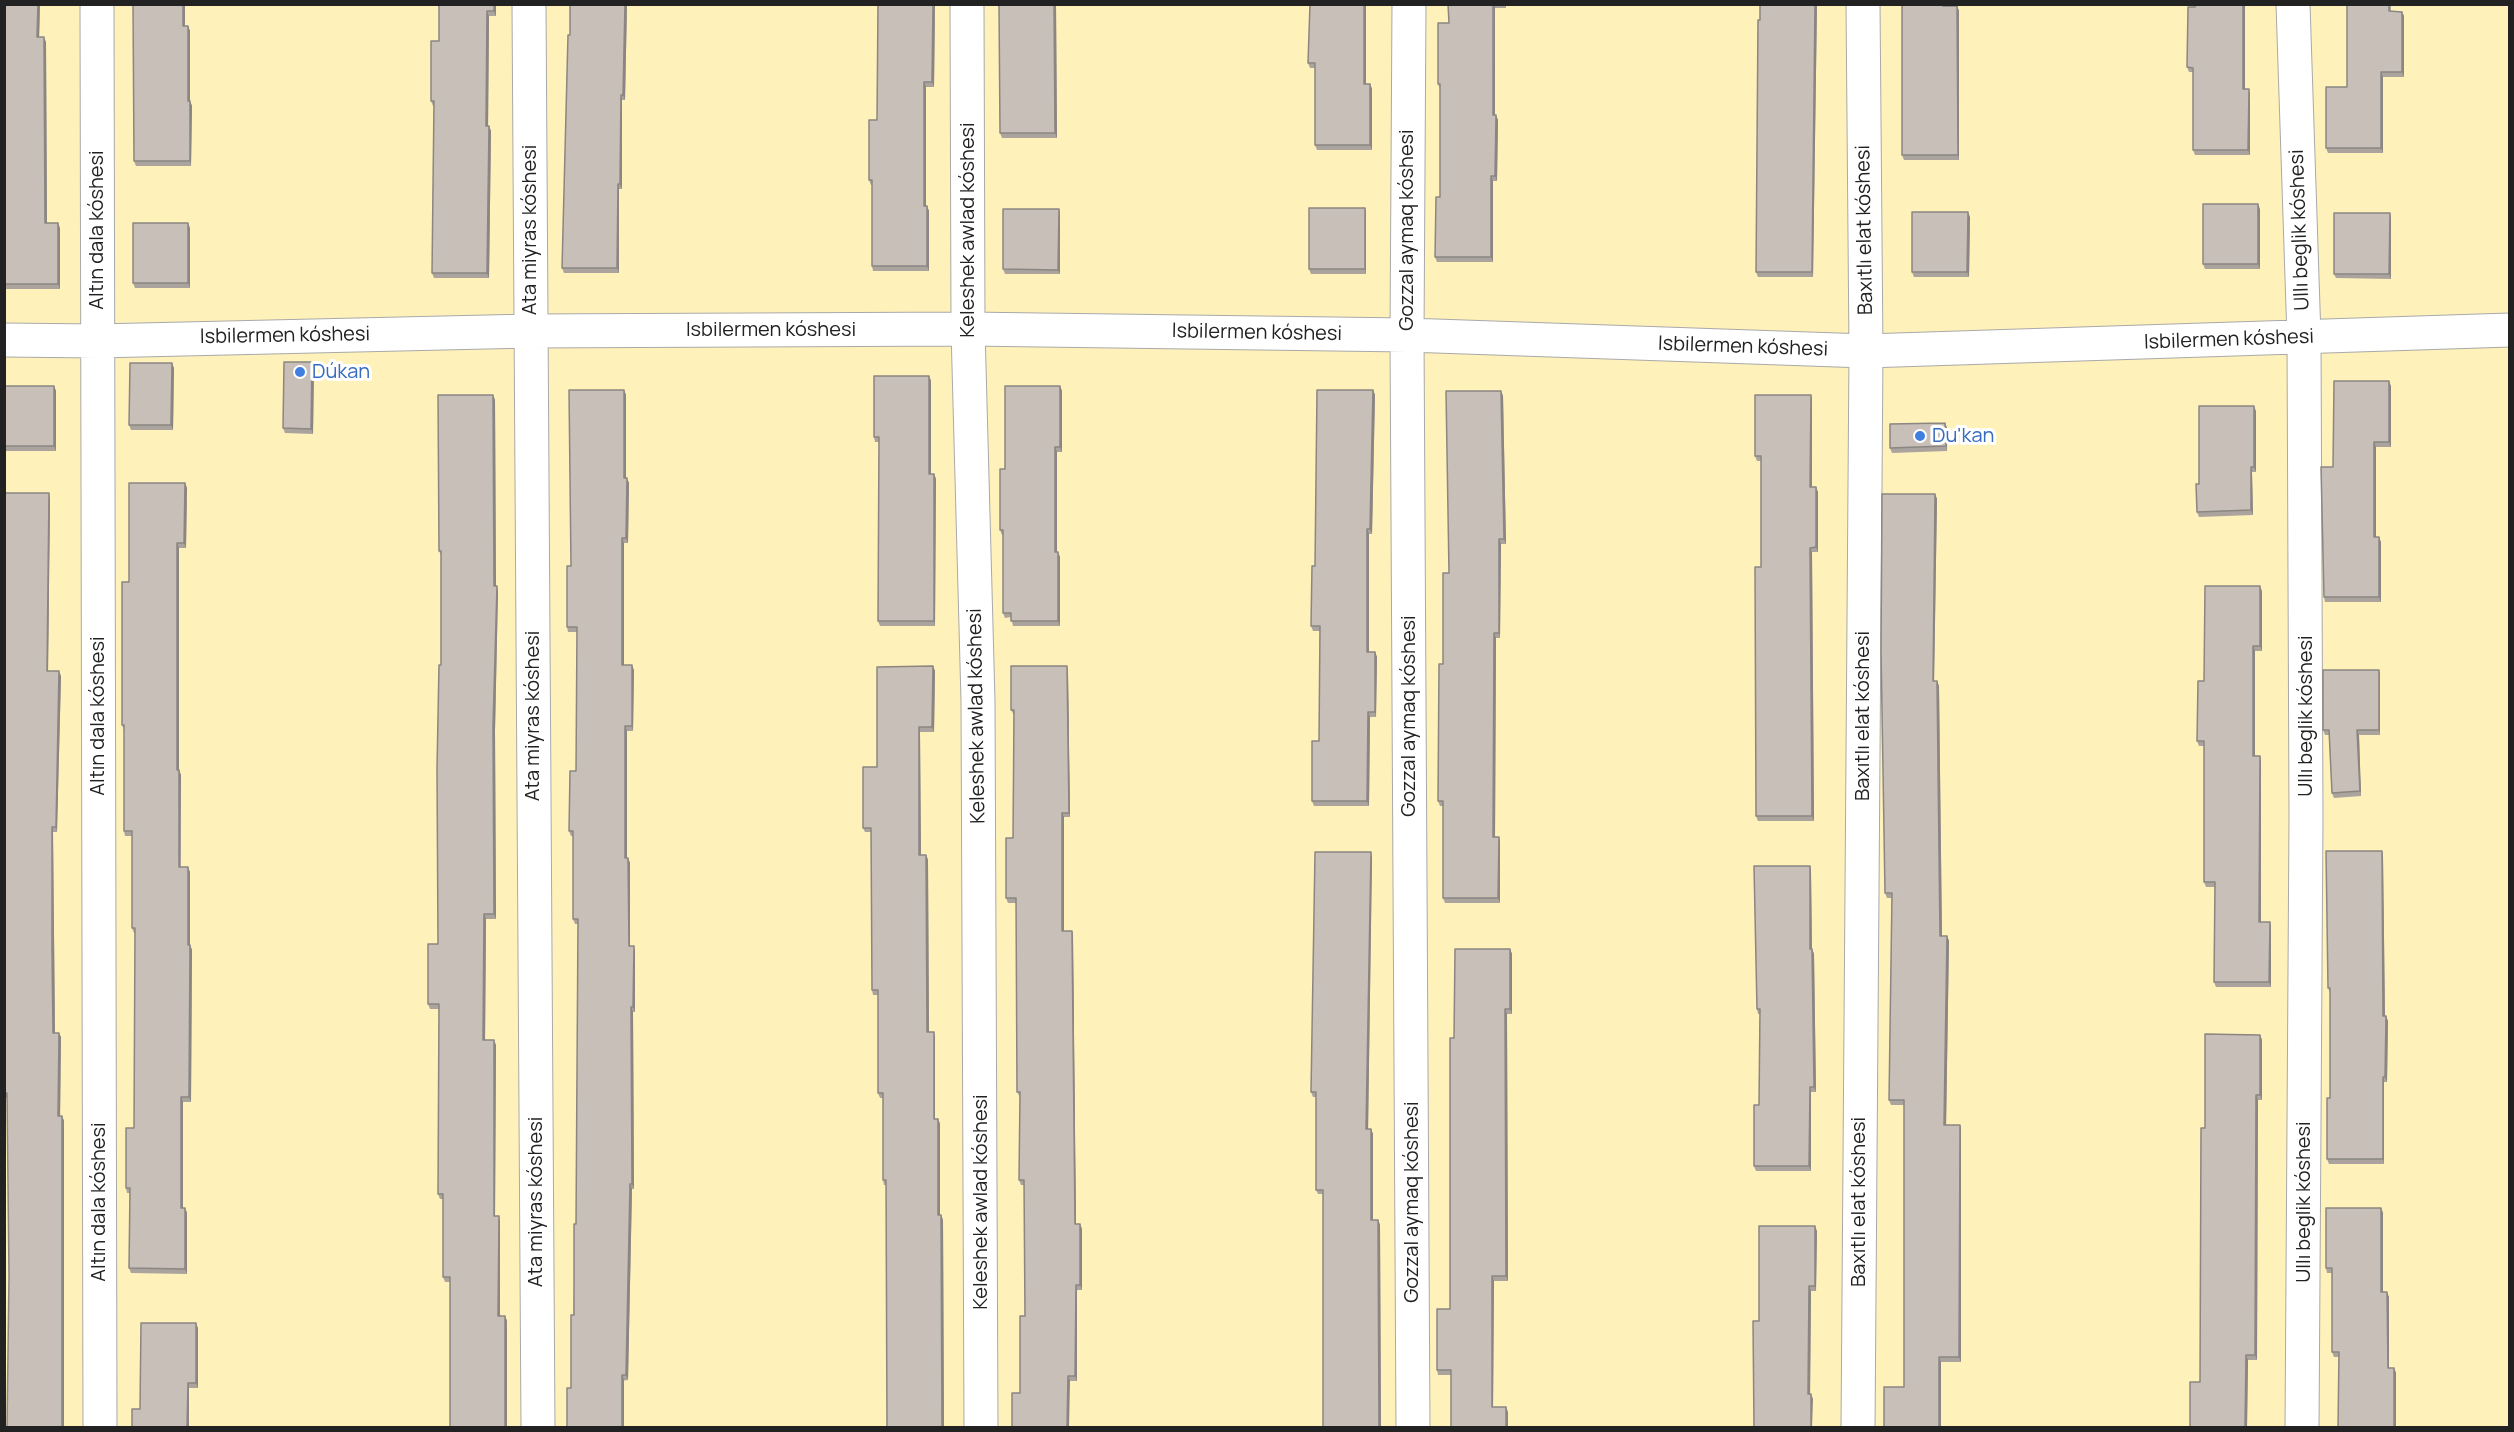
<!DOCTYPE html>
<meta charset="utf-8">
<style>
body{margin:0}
#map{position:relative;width:2514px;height:1432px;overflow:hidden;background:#f2efe9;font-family:Manrope,sans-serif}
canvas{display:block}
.frame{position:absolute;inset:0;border:6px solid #222;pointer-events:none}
</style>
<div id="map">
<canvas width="2514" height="1432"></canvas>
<div class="frame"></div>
</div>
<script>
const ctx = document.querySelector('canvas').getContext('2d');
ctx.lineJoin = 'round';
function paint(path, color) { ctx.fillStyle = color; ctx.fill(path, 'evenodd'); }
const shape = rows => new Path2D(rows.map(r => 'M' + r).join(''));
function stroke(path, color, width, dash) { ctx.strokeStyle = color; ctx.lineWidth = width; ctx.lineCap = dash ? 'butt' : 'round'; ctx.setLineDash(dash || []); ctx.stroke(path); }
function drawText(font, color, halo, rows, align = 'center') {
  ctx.font = font + ' Manrope,sans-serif'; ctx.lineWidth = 6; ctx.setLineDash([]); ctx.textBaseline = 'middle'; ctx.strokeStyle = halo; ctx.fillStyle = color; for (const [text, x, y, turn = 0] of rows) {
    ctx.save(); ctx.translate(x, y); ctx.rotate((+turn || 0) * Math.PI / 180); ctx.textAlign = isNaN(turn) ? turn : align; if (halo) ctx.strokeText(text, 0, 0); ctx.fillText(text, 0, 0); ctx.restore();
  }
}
paint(shape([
 [5,5,2509,5,2509,1427,5,1427]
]), '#fff1ba');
const minor = shape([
 [97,4,100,1428],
 [529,4,538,1428],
 [967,4,968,329,978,701,981,1428],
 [1409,4,1407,335,1413,1428],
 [2293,4,2304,338,2306,818,2302,1428],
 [4,340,97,341,530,331,968,329,1407,335,1866,351,2510,330],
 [1858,1428,1866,351,1863,4]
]);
stroke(minor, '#a9a9a9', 35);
stroke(minor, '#fff', 33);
paint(shape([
 [4,4,40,4,39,37,46,42,47,223,60,228,60,289,5,289],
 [185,4,185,26,188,26,190,31,190,101,192,106,191,166,136,166,134,161],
 [496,4,496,16,489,16,488,126,489,126,491,131,489,278,434,278,432,273,434,106,433,106,431,101,439,41],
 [627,4,625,100,622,100,622,189,619,189,619,273,564,273,562,268,570,35],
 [935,4,934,87,926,87,926,206,927,206,929,211,929,271,873,271,872,266,872,185,871,185,869,180],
 [1056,4,1057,138,1002,138,1000,133],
 [1310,4,1366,4,1366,84,1370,84,1372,89,1372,150,1317,150,1315,145,1315,68,1310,68,1308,63],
 [1448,4,1506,4,1506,8,1495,8,1495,115,1498,120,1497,181,1493,181,1493,262,1437,262,1435,257,1440,197,1440,89,1438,84,1449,23],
 [1760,4,1817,4,1813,277,1758,277,1756,272],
 [1945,4,1945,6,1957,6,1959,11,1959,160,1904,160,1902,155],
 [2195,4,2245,4,2245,89,2250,94,2250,155,2195,155,2193,150,2193,72,2189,72,2187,67],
 [2391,4,2391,11,2402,12,2404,16,2404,77,2383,77,2383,153,2328,153,2326,148,2347,87],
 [1365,208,1366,213,1366,274,1311,274,1309,269],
 [1059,209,1060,214,1060,274,1005,274,1003,269],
 [2260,209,2260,269,2205,269,2203,264],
 [1970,217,1969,277,1914,277,1912,272],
 [2391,218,2391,279,2336,278,2334,274],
 [190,228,190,288,135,288,133,283],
 [312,362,314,367,313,434,285,433,283,428],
 [174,368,173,430,131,430,129,425],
 [929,376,931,381,931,474,934,474,936,479,935,626,880,626,878,621,879,442,875,442,874,437],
 [4,386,54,386,56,391,56,451,4,451],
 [1060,386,1062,391,1062,452,1057,452,1057,552,1060,557,1060,626,1013,626,1011,617,1005,618,1003,613,1003,535,1002,535,1000,530,1005,469],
 [2391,386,2391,447,2376,447,2376,537,2381,542,2381,602,2325,602,2324,597,2333,467],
 [624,390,626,395,626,478,629,483,628,543,624,543,624,665,634,670,633,731,627,731,627,858,628,858,630,863,630,946,635,951,635,1012,633,1012,634,1189,632,1189,628,1380,571,1388,576,1224,578,924,575,924,573,919,573,836,571,836,569,831,576,771,577,632,568,632,567,627,571,566],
 [1373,390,1375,395,1372,534,1369,534,1369,652,1375,652,1377,657,1376,717,1370,717,1369,806,1314,806,1312,801,1319,741,1320,631,1313,631,1311,626,1315,566],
 [1501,391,1503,396,1506,544,1501,544,1500,638,1496,638,1495,837,1499,837,1500,842,1500,903,1445,903,1443,898,1443,806,1440,806,1438,801,1443,664,1449,573],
 [493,395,495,400,496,586,498,591,495,731,496,919,486,919,485,1040,496,1045,495,1216,500,1221,500,1316,505,1316,507,1321,450,1282,445,1282,443,1277,443,1199,440,1199,438,1194,439,1009,430,1009,428,1004,438,944,441,665,441,555,439,551],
 [1811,395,1812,400,1812,487,1818,492,1818,552,1812,552,1814,821,1758,821,1756,816,1761,567,1761,461,1757,461,1755,456],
 [2256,411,2256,472,2252,472,2253,515,2199,517,2197,512,2199,484],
 [1945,423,1947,428,1947,451,1892,453,1890,448],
 [185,483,187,488,186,548,179,548,179,770,181,775,181,867,190,872,190,945,192,950,191,1102,183,1102,183,1208,185,1208,187,1213,187,1274,131,1273,129,1268,130,1193,127,1193,126,1188,134,1128,135,933,134,933,132,928,132,836,125,836,124,831,124,730,122,725],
 [4,493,50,498,48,671,61,676,57,832,53,832,55,1033,61,1037,60,1116,62,1116,64,1121,9,1276,7,1098,5,1098,4,1097],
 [1935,494,1937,499,1934,681,1937,681,1939,686,1942,936,1947,936,1949,941,1946,1125,1960,1125,1961,1130,1961,1362,1941,1362,1941,1428,1884,1428,1904,1387,1904,1105,1891,1105,1889,1100,1892,898,1887,898,1885,893],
 [2262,591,2262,651,2255,651,2255,756,2261,761,2261,922,2270,922,2271,927,2271,987,2216,987,2214,982,2215,887,2206,887,2204,882,2204,746,2199,746,2197,741],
 [933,666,935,671,934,732,920,732,921,855,926,855,928,860,929,1032,935,1037,935,1119,938,1119,940,1124,940,1215,941,1215,943,1220,944,1428,887,1428,886,1185,884,1185,883,1180,883,1098,880,1098,878,1093,878,995,873,995,872,990,871,832,865,832,863,828,877,767],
 [2379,670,2380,675,2380,735,2359,735,2361,796,2334,798,2332,793,2329,735,2325,735,2323,730],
 [1068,671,1070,817,1064,817,1064,931,1072,931,1073,936,1076,1224,1080,1224,1082,1229,1082,1290,1077,1290,1077,1381,1070,1381,1020,1393,1025,1316,1024,1185,1021,1185,1019,1180,1020,1097,1017,1092,1016,903,1008,903,1006,898,1013,838,1014,715,1011,710],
 [2383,856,2385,1016,2388,1021,2387,1082,2384,1082,2384,1164,2329,1164,2327,1159,2330,1098,2330,993,2328,988],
 [1372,857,1368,1129,1371,1129,1373,1134,1373,1220,1378,1220,1380,1225,1381,1428,1323,1428,1323,1194,1318,1194,1316,1190,1316,1097,1313,1097,1311,1092],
 [1810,866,1811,871,1812,949,1814,954,1816,1092,1811,1092,1811,1171,1756,1171,1754,1166,1759,1105,1760,1014,1758,1014,1757,1009],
 [1510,949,1512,954,1512,1014,1507,1014,1508,1281,1494,1281,1493,1407,1508,1412,1508,1428,1451,1428,1451,1375,1438,1375,1437,1370,1450,1309,1454,1038],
 [2260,1035,2262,1040,2262,1100,2258,1100,2257,1360,2248,1360,2247,1428,2190,1428,2200,1382,2205,1128],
 [2381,1208,2383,1213,2383,1292,2389,1297,2389,1368,2394,1368,2396,1373,2339,1357,2334,1357,2332,1352,2332,1273,2327,1273,2326,1268],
 [1817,1231,1816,1291,1811,1291,1810,1394,1813,1399,1759,1321],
 [198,1328,198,1388,189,1388,189,1428,132,1428,140,1409]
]), '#aba49e');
paint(shape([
 [38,4,40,4,39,42,37,37],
 [183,4,185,4,185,31,183,26],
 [494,4,496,4,496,16,494,11],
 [625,4,627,4,625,100,623,95],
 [933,4,935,4,934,87,932,82],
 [1054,4,1056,4,1057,138,1055,133],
 [1364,4,1366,4,1366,89,1364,84],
 [1494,4,1495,8,1495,120,1493,115],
 [1815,4,1817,4,1813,277,1812,272],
 [2243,4,2245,4,2245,94,2243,89],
 [1957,6,1959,11,1959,160,1958,155],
 [487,11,489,16,488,131,486,126],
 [2402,12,2404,16,2404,77,2402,72],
 [188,26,190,31,190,106,188,101],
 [44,37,46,42,47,228,45,223],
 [2381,72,2383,77,2383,153,2381,148],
 [924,82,926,87,926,211,924,206],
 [1370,84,1372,89,1372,150,1370,145],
 [2249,89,2250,94,2250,155,2248,150],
 [621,95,622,100,622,189,620,184],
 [190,101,192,106,191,166,190,161],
 [1496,115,1498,120,1497,181,1495,176],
 [489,126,491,131,489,278,487,273],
 [1491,176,1493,181,1493,262,1491,257],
 [618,184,619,189,619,273,617,268],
 [2258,204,2260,209,2260,269,2258,264],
 [927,206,929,211,929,271,927,266],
 [1365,208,1366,213,1366,274,1365,269],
 [1059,209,1060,214,1060,274,1058,270],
 [1968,212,1970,217,1969,277,1967,272],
 [2390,213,2391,218,2391,279,2389,274],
 [58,223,60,228,60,289,58,284],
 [188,223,190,228,190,288,188,283],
 [312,362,314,367,313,434,311,429],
 [172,363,174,368,173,430,171,425],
 [929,376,931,381,931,479,929,474],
 [2389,381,2391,386,2391,447,2389,442],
 [54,386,56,391,56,451,54,446],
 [1060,386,1062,391,1062,452,1060,447],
 [624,390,626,395,626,483,624,478],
 [1373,390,1375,395,1372,534,1370,529],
 [1501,391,1503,396,1506,544,1504,539],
 [493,395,495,400,496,591,494,586],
 [1811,395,1812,400,1812,492,1810,487],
 [2254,406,2256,411,2256,472,2254,467],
 [1945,423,1947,428,1947,451,1946,446],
 [2374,442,2376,447,2376,542,2374,537],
 [1055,447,1057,452,1057,557,1055,552],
 [2251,467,2252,472,2253,515,2251,510],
 [934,474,936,479,935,626,934,621],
 [627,478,629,483,628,543,626,538],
 [185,483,187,488,186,548,184,543],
 [1816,487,1818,492,1818,552,1816,547],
 [49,493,50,498,48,676,47,671],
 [1935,494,1937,499,1934,686,1933,681],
 [1367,529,1369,534,1369,657,1367,652],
 [2379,537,2381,542,2381,602,2379,597],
 [622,538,624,543,624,670,622,665],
 [1499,539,1501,544,1500,638,1499,633],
 [177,543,179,548,179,775,177,770],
 [1810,548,1812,552,1814,821,1812,816],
 [1058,552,1060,557,1060,626,1058,621],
 [497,586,498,591,495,731,496,919,494,914,493,726],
 [2260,586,2262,591,2262,651,2260,646],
 [1494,633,1496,638,1495,842,1493,837],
 [2253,646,2255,651,2255,761,2253,756],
 [1375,652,1377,657,1376,717,1375,712],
 [632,665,634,670,633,731,632,726],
 [933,666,935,671,934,732,932,727],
 [1067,666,1068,671,1070,817,1069,813],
 [2379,670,2380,675,2380,735,2379,730],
 [59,671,61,676,57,832,56,827],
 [1937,681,1939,686,1942,941,1940,936],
 [1368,712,1370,717,1369,806,1367,801],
 [625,726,627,731,627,863,625,858],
 [919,727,920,732,921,860,919,855],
 [2357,730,2359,735,2361,796,2360,791],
 [2260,756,2261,761,2261,927,2259,922],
 [179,770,181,775,180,872,179,867],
 [1062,813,1064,817,1064,936,1062,931],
 [52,827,53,832,55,1038,53,1033],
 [1499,837,1500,842,1500,903,1498,898],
 [2382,851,2383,856,2385,1021,2383,1016],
 [1371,852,1372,857,1368,1134,1366,1129],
 [926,855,928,860,929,1037,927,1032],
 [628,858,630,863,630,951,629,946],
 [1810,866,1811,871,1812,954,1810,949],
 [188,867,190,872,190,950,188,945],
 [484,914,486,919,485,1045,483,1040],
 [2270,922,2271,927,2271,987,2269,982],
 [1072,931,1073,936,1076,1229,1075,1224],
 [1947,936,1949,941,1946,1130,1944,1125],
 [190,945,192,950,191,1102,189,1097],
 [634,946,635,951,635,1012,633,1007],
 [1510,949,1512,954,1512,1014,1510,1009],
 [1812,949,1814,954,1816,1092,1814,1087],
 [631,1007,633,1012,634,1189,632,1184],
 [1505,1009,1507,1014,1508,1281,1506,1276],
 [2386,1016,2388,1021,2387,1082,2385,1077],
 [934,1032,935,1037,935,1124,934,1119],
 [59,1033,61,1037,60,1121,58,1116],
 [2260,1035,2262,1040,2262,1100,2260,1095],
 [494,1040,496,1045,495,1221,494,1216],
 [2383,1077,2384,1082,2384,1164,2383,1159],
 [1810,1087,1811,1092,1811,1171,1809,1166],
 [2256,1095,2258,1100,2257,1360,2255,1355],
 [181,1097,183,1102,183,1213,181,1208],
 [62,1116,64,1121,64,1428,62,1428],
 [938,1119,940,1124,940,1220,938,1215],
 [1960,1125,1961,1130,1961,1362,1959,1357],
 [1371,1129,1373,1134,1373,1225,1371,1220],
 [630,1184,632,1189,628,1380,626,1375],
 [185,1208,187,1213,187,1274,185,1269],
 [2381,1208,2383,1213,2383,1296,2381,1292],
 [941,1215,943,1220,944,1428,942,1428],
 [499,1216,500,1221,500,1321,498,1316],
 [1378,1220,1380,1225,1381,1428,1379,1428],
 [1080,1224,1082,1229,1082,1290,1080,1285],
 [1815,1226,1817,1231,1816,1291,1815,1286],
 [1492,1276,1494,1281,1493,1412,1492,1407],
 [1076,1285,1077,1290,1077,1381,1075,1376],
 [1809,1286,1811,1291,1810,1399,1808,1394],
 [2387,1292,2389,1297,2389,1373,2388,1368],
 [505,1316,507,1321,507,1428,505,1428],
 [196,1323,198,1328,198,1388,196,1383],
 [2246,1355,2248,1360,2247,1428,2245,1428],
 [1939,1357,1941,1362,1941,1428,1939,1428],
 [2394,1368,2396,1373,2396,1428,2394,1428],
 [622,1375,624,1380,624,1428,622,1428],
 [1068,1376,1070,1381,1069,1428,1067,1428],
 [188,1383,189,1388,189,1428,187,1428],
 [1811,1394,1813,1399,1812,1428,1811,1428],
 [1506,1407,1508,1412,1508,1428,1506,1428]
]), '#8b8681');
const building = shape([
 [4,4,38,4,37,37,44,37,45,223,58,223,58,284,4,284,4,4],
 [133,4,183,4,183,26,188,26,188,101,190,101,190,161,134,161,133,4],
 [439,4,494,4,494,11,487,11,486,126,489,126,487,273,432,273,434,101,431,101,431,41,439,41,439,4],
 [570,4,625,4,623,95,621,95,620,184,618,184,617,268,562,268,568,35,570,35,570,4],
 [878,4,933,4,932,82,924,82,924,206,927,206,927,266,872,266,872,180,869,180,869,120,877,120,878,4],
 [999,4,1054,4,1055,133,1000,133,999,4],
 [1310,4,1364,4,1364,84,1370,84,1370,145,1315,145,1315,63,1308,63,1310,4],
 [1448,4,1493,4,1493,115,1496,115,1495,176,1491,176,1491,257,1435,257,1436,197,1440,197,1440,84,1438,84,1438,23,1449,23,1448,4],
 [1760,4,1815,4,1812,272,1756,272,1758,20,1760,20,1760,4],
 [1902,4,1943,4,1943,6,1957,6,1958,155,1902,155,1902,4],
 [2195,4,2243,4,2243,89,2249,89,2248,150,2193,150,2193,68,2187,67,2188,7,2195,7,2195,4],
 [2347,4,2389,4,2389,11,2402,12,2402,72,2381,72,2381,148,2326,148,2326,87,2347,87,2347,4],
 [2203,204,2258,204,2258,264,2203,264,2203,204],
 [1309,208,1365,208,1365,269,1309,269,1309,208],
 [1003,209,1059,209,1058,270,1003,269,1003,209],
 [1912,212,1968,212,1967,272,1912,272,1912,212],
 [2334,213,2390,213,2389,274,2334,274,2334,213],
 [133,223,188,223,188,283,133,283,133,223],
 [284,362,312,362,311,429,283,428,284,362],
 [130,363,172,363,171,425,129,425,130,363],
 [874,376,929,376,929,474,934,474,934,621,878,621,879,437,874,437,874,376],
 [2334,381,2389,381,2389,442,2374,442,2374,537,2379,537,2379,597,2324,597,2321,467,2333,467,2334,381],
 [4,386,54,386,54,446,4,446,4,386],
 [1005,386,1060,386,1060,447,1055,447,1055,552,1058,552,1058,621,1011,621,1011,613,1003,613,1003,530,1000,530,1000,469,1005,469,1005,386],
 [569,390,624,390,624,478,627,478,626,538,622,538,622,665,632,665,632,726,625,726,625,858,628,858,629,946,634,946,633,1007,631,1007,632,1184,630,1184,626,1375,622,1375,622,1428,567,1428,567,1388,571,1388,571,1315,574,1315,574,1224,576,1224,578,919,573,919,573,831,569,831,570,771,576,771,577,627,567,627,567,566,571,566,569,390],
 [1317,390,1373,390,1370,529,1367,529,1367,652,1375,652,1375,712,1368,712,1367,801,1312,801,1312,741,1319,741,1320,626,1311,626,1312,566,1315,566,1317,390],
 [1446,391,1501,391,1504,539,1499,539,1499,633,1494,633,1493,837,1499,837,1498,898,1443,898,1443,801,1438,801,1439,664,1443,664,1443,573,1449,573,1446,391],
 [438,395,493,395,494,586,497,586,493,726,494,914,484,914,483,1040,494,1040,494,1216,499,1216,498,1316,505,1316,505,1428,450,1428,450,1277,443,1277,443,1194,438,1194,439,1004,428,1004,428,944,438,944,437,769,439,665,441,665,441,551,439,551,438,395],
 [1755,395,1811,395,1810,487,1816,487,1816,547,1810,548,1812,816,1756,816,1755,567,1761,567,1761,456,1755,456,1755,395],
 [2199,406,2254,406,2254,467,2251,467,2251,510,2197,512,2196,484,2199,484,2199,406],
 [1945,423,1946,446,1890,448,1890,424,1945,423],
 [129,483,185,483,184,543,177,543,177,770,179,770,179,867,188,867,188,945,190,945,189,1097,181,1097,181,1208,185,1208,185,1269,129,1268,130,1188,126,1188,126,1128,134,1128,135,928,132,928,132,831,124,831,124,725,122,725,122,582,129,582,129,483],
 [4,493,49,493,47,671,59,671,56,827,52,827,52,949,53,1033,59,1033,58,1116,62,1116,62,1428,7,1428,9,1276,7,1093,4,1093,4,493],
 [1882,494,1935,494,1933,681,1937,681,1940,936,1947,936,1944,1125,1960,1125,1959,1357,1939,1357,1939,1428,1884,1428,1884,1387,1904,1387,1904,1100,1889,1100,1892,893,1885,893,1881,650,1882,494],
 [2205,586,2260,586,2260,646,2253,646,2253,756,2260,756,2259,922,2270,922,2269,982,2214,982,2215,882,2204,882,2204,741,2197,741,2198,681,2204,681,2205,586],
 [933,666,932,727,919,727,919,855,926,855,927,1032,934,1032,934,1119,938,1119,938,1215,941,1215,942,1428,887,1428,886,1180,883,1180,883,1093,878,1093,878,990,872,990,871,828,863,828,863,767,877,767,877,667,933,666],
 [1011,666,1067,666,1069,813,1062,813,1062,931,1072,931,1075,1224,1080,1224,1080,1285,1076,1285,1075,1376,1068,1376,1067,1428,1012,1428,1012,1393,1020,1393,1020,1316,1025,1316,1024,1180,1019,1180,1020,1092,1017,1092,1016,898,1006,898,1006,838,1013,838,1014,710,1011,710,1011,666],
 [2323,670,2379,670,2379,730,2357,730,2360,791,2332,793,2329,730,2323,730,2323,670],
 [2326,851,2382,851,2383,1016,2386,1016,2385,1077,2383,1077,2383,1159,2327,1159,2327,1098,2330,1098,2330,988,2328,988,2326,851],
 [1315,852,1371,852,1366,1129,1371,1129,1371,1220,1378,1220,1379,1428,1323,1428,1323,1190,1316,1190,1316,1092,1311,1092,1315,852],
 [1754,866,1810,866,1810,949,1812,949,1814,1087,1810,1087,1809,1166,1754,1166,1754,1105,1759,1105,1760,1009,1757,1009,1754,866],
 [1455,949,1510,949,1510,1009,1505,1009,1506,1276,1492,1276,1492,1407,1506,1407,1506,1428,1451,1428,1451,1370,1437,1370,1437,1309,1450,1309,1450,1038,1454,1038,1455,949],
 [2205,1034,2260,1035,2260,1095,2256,1095,2255,1355,2246,1355,2245,1428,2190,1428,2190,1382,2200,1382,2201,1128,2205,1128,2205,1034],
 [2326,1208,2381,1208,2381,1292,2387,1292,2388,1368,2394,1368,2394,1428,2338,1428,2339,1352,2332,1352,2332,1268,2326,1268,2326,1208],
 [1759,1226,1815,1226,1815,1286,1809,1286,1808,1394,1811,1394,1811,1428,1754,1428,1753,1321,1759,1321,1759,1226],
 [141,1323,196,1323,196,1383,188,1383,187,1428,132,1428,132,1409,140,1409,141,1323]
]);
paint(building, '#c7bfb8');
stroke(building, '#8b8681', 1.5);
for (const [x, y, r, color] of [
 [300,372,6,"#3f7fe0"],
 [1920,436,6,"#3f7fe0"]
]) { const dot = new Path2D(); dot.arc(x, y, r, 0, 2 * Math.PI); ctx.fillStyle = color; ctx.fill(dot); stroke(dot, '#fff', 2); }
drawText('20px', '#222', '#fff', [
 ["Altın dala kóshesi",97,230,-90],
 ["Ata miyras kóshesi",530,230,-90],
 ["Keleshek awlad kóshesi",968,230,-90],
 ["Gozzal aymaq kóshesi",1407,230,-90],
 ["Baxıtlı elat kóshesi",1865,230,-91],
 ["Ullı beglik kóshesi",2300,230,-92],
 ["Isbilermen kóshesi",771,330],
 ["Isbilermen kóshesi",1257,333,1],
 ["Isbilermen kóshesi",285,336,-1],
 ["Isbilermen kóshesi",2229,340,-2],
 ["Isbilermen kóshesi",1743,347,2],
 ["Altın dala kóshesi",98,716,-90],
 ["Ata miyras kóshesi",533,716,-90],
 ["Keleshek awlad kóshesi",977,716,-91],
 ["Gozzal aymaq kóshesi",1409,716,-90],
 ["Baxıtlı elat kóshesi",1863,716,-90],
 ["Ullı beglik kóshesi",2306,716,-90],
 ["Altın dala kóshesi",99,1202,-90],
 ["Ata miyras kóshesi",536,1202,-90],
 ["Keleshek awlad kóshesi",981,1202,-90],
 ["Gozzal aymaq kóshesi",1412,1202,-90],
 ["Baxıtlı elat kóshesi",1859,1202,-90],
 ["Ullı beglik kóshesi",2304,1202,-90]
]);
drawText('20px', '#366cbe', '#fff', [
 ["Dúkan",312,372],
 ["Du'kan",1932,436]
], 'left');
</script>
